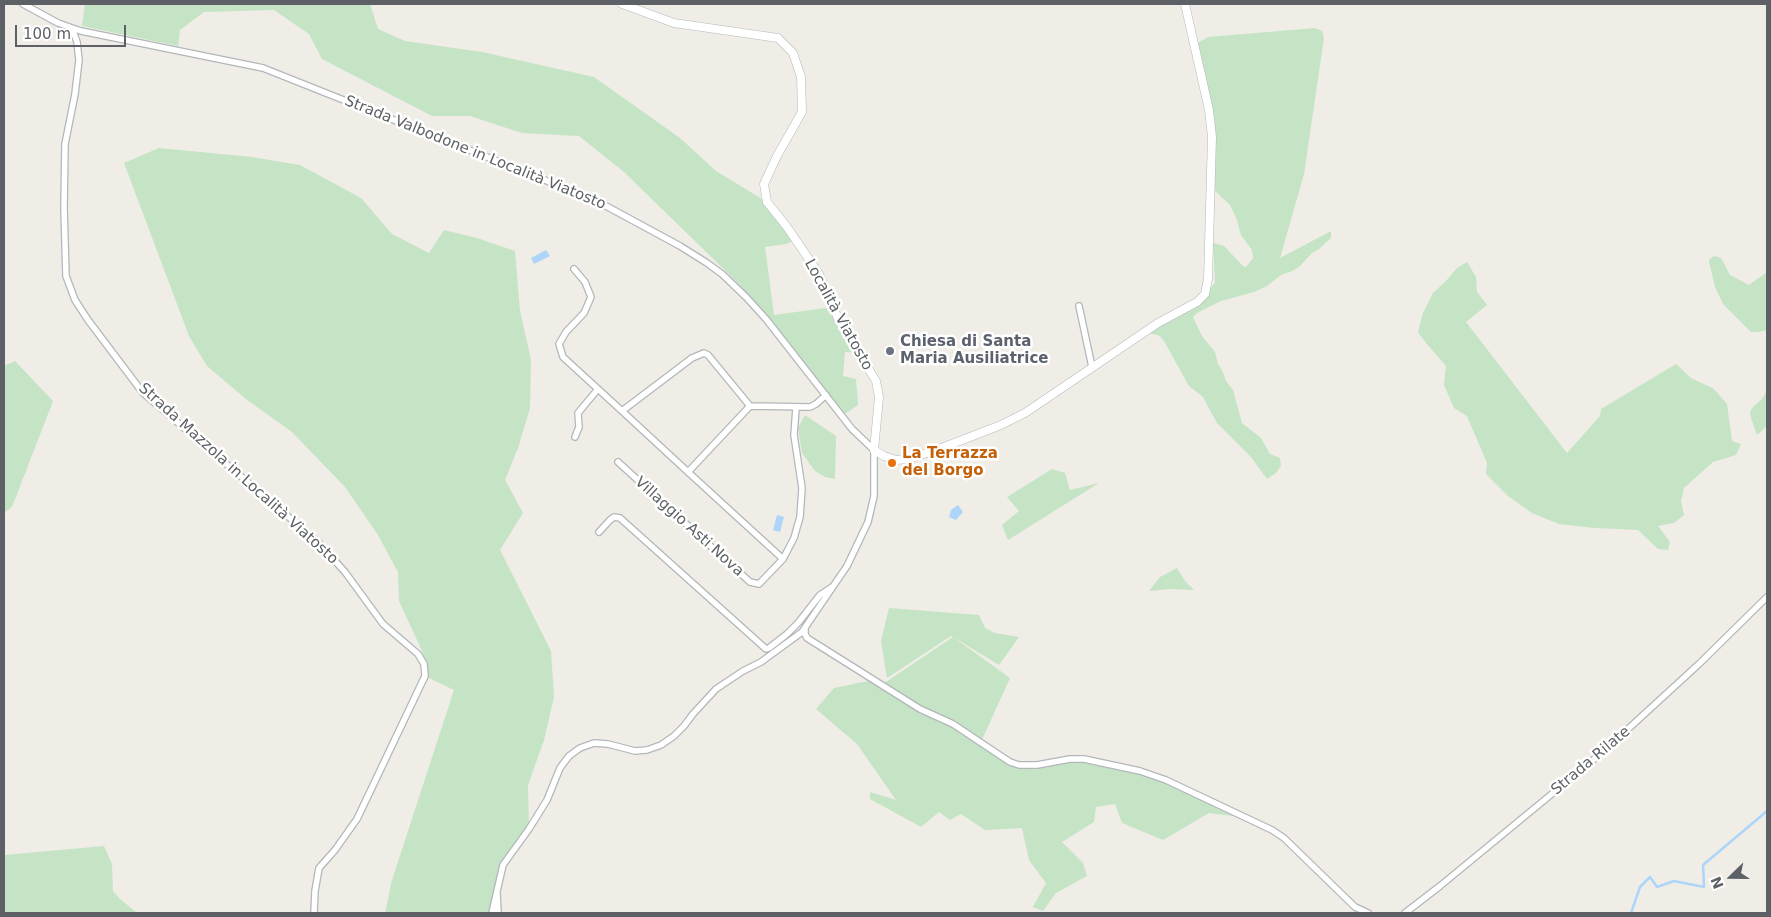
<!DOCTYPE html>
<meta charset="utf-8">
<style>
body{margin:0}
#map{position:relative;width:1771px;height:917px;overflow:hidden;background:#efede6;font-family:"DejaVu Sans",sans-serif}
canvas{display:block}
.frame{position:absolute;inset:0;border:5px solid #5d6165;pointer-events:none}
.north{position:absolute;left:1706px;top:852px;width:50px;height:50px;-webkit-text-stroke:4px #fff;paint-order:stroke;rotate:248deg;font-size:14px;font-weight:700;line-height:20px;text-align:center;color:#5d6165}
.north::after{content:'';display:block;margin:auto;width:18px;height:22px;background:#5d6165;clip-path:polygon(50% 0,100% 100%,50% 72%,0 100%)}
.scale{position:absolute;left:15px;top:25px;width:111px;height:22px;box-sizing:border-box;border:2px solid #5d6165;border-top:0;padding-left:6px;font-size:15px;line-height:18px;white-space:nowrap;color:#5d6165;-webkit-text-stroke:4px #fff;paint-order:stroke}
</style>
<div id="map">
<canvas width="1771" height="917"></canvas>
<div class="frame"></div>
<div class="north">N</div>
<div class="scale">100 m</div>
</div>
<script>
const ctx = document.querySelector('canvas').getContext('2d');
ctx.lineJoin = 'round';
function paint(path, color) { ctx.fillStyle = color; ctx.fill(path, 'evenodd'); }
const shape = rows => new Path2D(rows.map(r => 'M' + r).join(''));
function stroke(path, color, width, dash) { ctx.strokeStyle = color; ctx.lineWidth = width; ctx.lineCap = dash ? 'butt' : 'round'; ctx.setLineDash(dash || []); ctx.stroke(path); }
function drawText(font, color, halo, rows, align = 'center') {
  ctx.font = font + ' "DejaVu Sans",sans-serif'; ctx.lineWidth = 5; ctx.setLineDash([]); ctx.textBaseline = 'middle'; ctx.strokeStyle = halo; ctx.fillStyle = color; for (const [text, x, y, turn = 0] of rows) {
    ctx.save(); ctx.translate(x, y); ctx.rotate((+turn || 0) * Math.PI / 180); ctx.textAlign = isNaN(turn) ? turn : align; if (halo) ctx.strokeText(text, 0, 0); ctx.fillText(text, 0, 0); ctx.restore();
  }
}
paint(shape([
 [85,4,370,4,378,29,405,41,482,52,594,77,680,138,716,171,767,202,795,240,786,244,765,247,774,315,833,307,858,353,845,352,843,376,856,379,858,405,845,414,739,284,624,172,579,136,522,133,470,116,432,116,322,59,309,34,274,10,204,12,180,30,178,46,82,26],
 [1315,28,1322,31,1324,38,1304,174,1280,258,1331,231,1331,238,1319,249,1312,253,1299,267,1292,271,1281,275,1267,286,1254,292,1221,301,1197,313,1193,317,1202,336,1215,352,1218,364,1222,370,1226,381,1233,390,1242,423,1261,438,1270,454,1280,458,1281,466,1276,473,1267,479,1251,457,1217,423,1203,397,1189,386,1164,341,1160,336,1149,333,1202,298,1215,283,1213,243,1224,246,1244,267,1246,267,1253,258,1252,250,1241,235,1237,220,1230,205,1211,187,1212,137,1194,45,1208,37],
 [159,148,252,157,300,165,361,198,392,234,429,253,444,230,477,238,515,251,520,311,531,360,530,408,518,448,505,480,523,513,500,550,551,651,554,697,544,740,528,785,529,829,503,865,498,884,498,913,385,913,392,880,454,690,425,676,423,653,399,601,398,572,378,535,345,487,292,432,246,399,207,366,189,336,124,163],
 [1714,256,1721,258,1730,275,1749,285,1767,272,1767,330,1757,332,1751,332,1723,304,1715,287,1709,262,1709,260],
 [1467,262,1476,277,1477,292,1487,305,1466,322,1567,453,1600,416,1601,409,1676,364,1691,378,1714,389,1727,404,1732,441,1741,444,1736,455,1713,462,1684,488,1681,501,1684,515,1674,523,1658,526,1670,542,1668,550,1658,549,1638,530,1595,528,1559,524,1532,513,1508,496,1486,474,1487,463,1467,416,1454,408,1444,385,1446,366,1426,343,1418,332,1423,313,1433,293,1446,281,1457,268],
 [15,361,53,401,12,507,4,513,4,366],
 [1767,390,1767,426,1757,435,1751,418,1750,412,1753,407,1762,399],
 [805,415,836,436,835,479,825,477,815,471,802,453,798,428],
 [1052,469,1065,473,1070,490,1099,483,1008,540,1002,525,1019,511,1007,497],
 [1177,568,1185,581,1194,590,1171,589,1149,591,1160,577],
 [889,608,979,615,985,628,995,633,1019,637,999,665,953,637,1010,678,981,742,1019,765,1070,759,1140,771,1248,818,1209,813,1163,840,1122,823,1115,804,1096,807,1094,822,1062,842,1083,863,1087,876,1056,893,1043,911,1033,907,1046,883,1029,860,1022,828,985,830,961,814,950,820,939,812,921,827,870,799,870,792,896,800,857,744,816,709,834,688,873,680,886,682,953,637,951,636,887,678,881,641],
 [104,846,112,864,113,891,119,898,137,913,4,913,4,855]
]), '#c4e4c5');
paint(shape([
 [546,250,550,256,534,264,531,258],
 [958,505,963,512,956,520,949,517,951,510],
 [777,515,784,517,780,532,773,530]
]), '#acd5f9');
stroke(shape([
 [1631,913,1640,887,1650,877,1657,887,1674,881,1704,887,1703,865,1767,811]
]), '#acd5f9', 2.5);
const street = shape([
 [23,4,58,23,81,31,263,68,595,200,680,246,707,263,722,274,746,297,766,319,852,429,874,450,874,496,868,522,847,566,802,632,761,662,743,671,716,689,693,714,684,726,674,736,661,745,647,750,635,751,608,744,594,743,580,748,569,756,560,768,547,800,529,829,503,865,492,913],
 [72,28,77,42,79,60,75,94,65,144,64,208,66,276,75,300,88,320,143,393,318,542,345,572,383,624,418,654,424,664,425,676,357,819,335,850,319,868,315,891,314,913],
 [574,269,585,282,591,297,584,313,566,332,559,344,563,357,622,411],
 [1079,306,1092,367],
 [750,406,688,472,622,411,692,358,704,353,708,355,750,406,810,407,816,404,826,395],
 [575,437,579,427,578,413,598,389],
 [618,462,750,582,759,584,783,559,794,538,800,517,802,488,794,435,796,408],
 [688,472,783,559],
 [599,532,610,520,614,517,620,518,766,649,769,648,787,634,798,623,820,595,832,587],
 [805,628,805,634,807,638,920,709,953,724,1010,762,1019,765,1037,765,1070,759,1084,759,1140,771,1166,780,1272,830,1284,838,1355,907,1368,913],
 [497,893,498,913],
 [1405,913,1440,886,1604,751,1700,663,1767,597]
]);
const secondary = shape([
 [622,4,674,23,778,38,793,53,801,77,802,112,777,156,764,184,767,202,787,227,819,274,839,321,876,381,879,397,874,450,884,456,896,460,909,459,944,447,1001,425,1025,413,1158,323,1197,302,1205,294,1208,279,1212,137,1209,110,1185,4]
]);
stroke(street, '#b3b6ba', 8);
stroke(secondary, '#b4b8bc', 9);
stroke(street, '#fff', 5.5);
stroke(secondary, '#fff', 8);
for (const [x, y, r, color] of [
 [890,351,5,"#6b7280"],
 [892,463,5,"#e8710a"]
]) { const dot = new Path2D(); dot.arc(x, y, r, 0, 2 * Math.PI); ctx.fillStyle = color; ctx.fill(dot); stroke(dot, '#fff', 2); }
drawText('15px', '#5d6165', '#fff', [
 ["Strada Valbodone in Località Viatosto",475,153,22],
 ["Località Viatosto",838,315,61],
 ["Strada Mazzola in Località Viatosto",238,474,42],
 ["Villaggio Asti Nova",689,527,42],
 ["Strada Rilate",1591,761,-40]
]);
drawText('bold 15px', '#5b616d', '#fff', [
 ["Chiesa di Santa",900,342],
 ["Maria Ausiliatrice",900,359]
], 'left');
drawText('bold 15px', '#c56008', '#fff', [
 ["La Terrazza",902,454],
 ["del Borgo",902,471]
], 'left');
</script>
